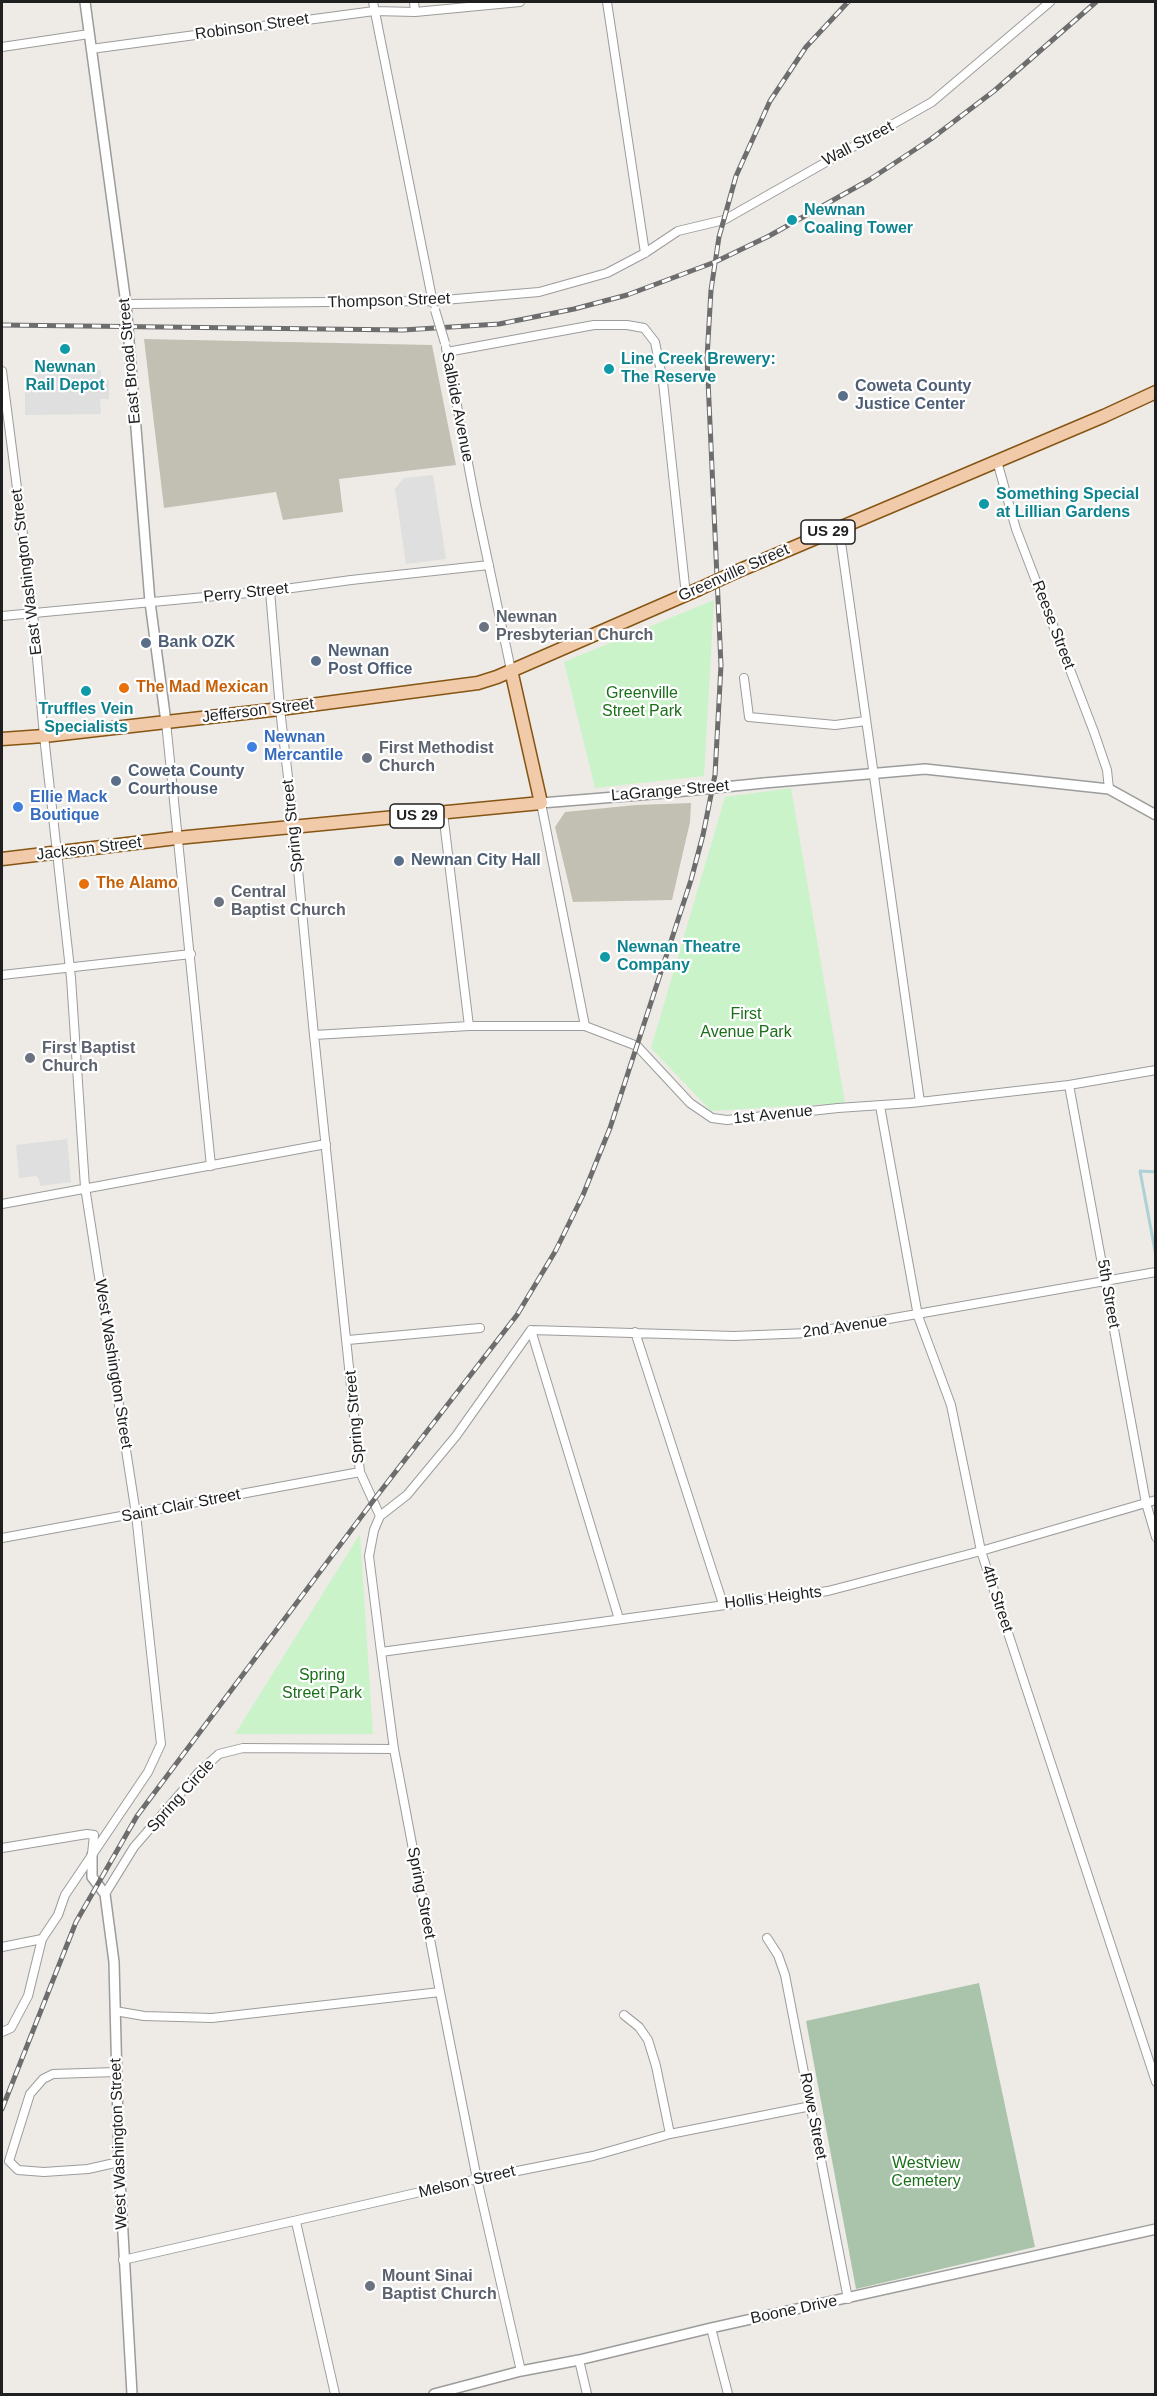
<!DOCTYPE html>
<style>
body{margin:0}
#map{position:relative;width:1157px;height:2396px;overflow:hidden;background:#eeebe6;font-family:Helvetica,sans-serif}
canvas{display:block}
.frame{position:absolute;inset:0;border:3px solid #1f1f1f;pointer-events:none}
</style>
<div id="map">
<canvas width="1157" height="2396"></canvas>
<div class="frame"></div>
</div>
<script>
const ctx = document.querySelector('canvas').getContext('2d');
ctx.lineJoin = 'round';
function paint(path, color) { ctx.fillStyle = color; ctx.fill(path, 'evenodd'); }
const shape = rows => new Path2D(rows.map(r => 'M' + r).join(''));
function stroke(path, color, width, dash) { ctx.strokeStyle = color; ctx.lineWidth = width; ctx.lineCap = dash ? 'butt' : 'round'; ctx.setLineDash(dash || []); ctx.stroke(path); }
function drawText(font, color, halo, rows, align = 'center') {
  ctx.font = font + ' Helvetica,sans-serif'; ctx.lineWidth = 4.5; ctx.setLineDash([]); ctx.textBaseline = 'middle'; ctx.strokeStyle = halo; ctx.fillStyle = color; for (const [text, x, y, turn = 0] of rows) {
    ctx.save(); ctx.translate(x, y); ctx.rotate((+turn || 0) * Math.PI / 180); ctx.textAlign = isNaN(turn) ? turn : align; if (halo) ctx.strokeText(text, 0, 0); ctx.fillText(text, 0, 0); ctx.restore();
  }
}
paint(shape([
 [144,339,432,345,456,465,339,479,343,512,283,520,276,492,164,508],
 [691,803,690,822,672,900,573,902,555,827,565,812,636,805]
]), '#c2c0b3');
paint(shape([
 [979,1983,1035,2247,856,2289,806,2021]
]), '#aac4ac');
paint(shape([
 [714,600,704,776,595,788,564,662],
 [791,788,845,1103,711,1111,651,1048,725,797],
 [360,1534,373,1734,235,1734]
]), '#caf3c9');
paint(shape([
 [34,369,101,370,101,379,109,380,109,399,100,399,101,414,25,415,25,379,35,379],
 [433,475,446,559,406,564,395,489,404,478],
 [67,1139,71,1182,40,1186,39,1179,36,1176,19,1178,16,1145]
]), '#dfdfdf');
stroke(shape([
 [1156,1172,1140,1171,1156,1256]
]), '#acd1d6', 3);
const minor = shape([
 [373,2,433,303],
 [414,2,415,12],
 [607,2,645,253],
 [2,47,89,34],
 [91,49,374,11,415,12,520,2],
 [126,304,432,301,539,292,607,273,645,253,678,231,724,220,932,102,1050,2],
 [446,348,476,505,511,670],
 [447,352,594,325,627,325,644,328,655,342,663,382,686,595],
 [2,371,33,613,44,736,71,978,85,1187,136,1514,161,1744,148,1772,65,1895,58,1915,42,1939,28,1996,11,2028,2,2032],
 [997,461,1016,529,1094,732,1107,770,1109,789],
 [839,528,920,1102],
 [270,591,280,709,294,828,314,1035,360,1472,380,1516,374,1530,369,1556,381,1652,394,1749,440,1992,477,2179,521,2371],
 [2,616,270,591,351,580,489,565],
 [744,678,749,717,835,725,866,721],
 [166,722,211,1166],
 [541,803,585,1026],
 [443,813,469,1026],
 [2,975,191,954],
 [314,1035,469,1026,585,1026,637,1046,690,1103,712,1118,727,1120,838,1108,911,1103,1069,1085,1156,1070],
 [1069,1085,1146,1503,1156,1537],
 [880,1106,918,1316,951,1405,981,1551,1156,2082],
 [2,1204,326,1144],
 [531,1330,734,1336,809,1333,1156,1272],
 [531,1330,619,1619],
 [635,1332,723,1604],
 [348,1340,480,1328],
 [380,1516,407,1495,456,1436,531,1330],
 [2,1538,360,1472],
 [381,1652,828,1591,981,1551,1156,1500],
 [2,1848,87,1834,94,1835,92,1854],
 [105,1894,134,1847,198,1773,219,1754,243,1748,394,1749],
 [767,1938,778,1955,785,1975,848,2299],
 [2,1947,42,1939],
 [115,2011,144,2016,212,2018,440,1992],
 [624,2015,639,2027,648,2040,656,2066,670,2134],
 [116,2072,53,2074,43,2079,30,2094,9,2161,18,2170,44,2172,88,2169,119,2162],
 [296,2222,335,2394],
 [123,2260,477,2179,593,2156,670,2134,811,2106],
 [711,2328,728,2394],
 [579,2360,587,2394]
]);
const tertiary = shape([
 [85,2,126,304,150,602,166,722],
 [764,783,925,769,1109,789,1156,815],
 [541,803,665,793],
 [92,1855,92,1877,105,1894,114,1962,119,2162,132,2394],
 [434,2394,521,2371,579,2360,711,2328,1156,2229]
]);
const primary = shape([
 [738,571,1104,416,1156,392],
 [2,739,44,736,280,709,478,683,497,677,699,589],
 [2,859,177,838,541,803,511,670]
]);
stroke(minor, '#9c9c9c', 10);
stroke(tertiary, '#9c9c9c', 12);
stroke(primary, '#875513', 15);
stroke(minor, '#fff', 8);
stroke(tertiary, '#fff', 9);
stroke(primary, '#f0caa9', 12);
const rail = shape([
 [2,325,403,330,499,324,574,309,627,295,715,262,769,236,869,180,931,139,994,91,1096,2],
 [2,2109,76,1922,137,1816,373,1501,517,1315,556,1250,583,1195,610,1128,691,880,703,835,715,775,721,665,707,358,711,290,719,237,736,176,770,101,806,47,848,2]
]);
stroke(rail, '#6d6d6d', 5);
stroke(rail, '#fff', 3, [9]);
const minorBridge = shape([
 [435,310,445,343]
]);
const tertiaryBridge = shape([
 [665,793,764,783]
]);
const primaryBridge = shape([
 [699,589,738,571]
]);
stroke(minorBridge, '#9c9c9c', 10, []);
stroke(tertiaryBridge, '#9c9c9c', 12, []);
stroke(primaryBridge, '#875513', 15, []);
stroke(minorBridge, '#fff', 8);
stroke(tertiaryBridge, '#fff', 9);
stroke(primaryBridge, '#f0caa9', 12);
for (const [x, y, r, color] of [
 [792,220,6,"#0f9aa8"],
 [65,349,6,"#0f9aa8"],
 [609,369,6,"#0f9aa8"],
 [843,396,6,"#5c6f8a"],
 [984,504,6,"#0f9aa8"],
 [484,627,6,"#6b7280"],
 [146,643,6,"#5c6f8a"],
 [316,661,6,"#5c6f8a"],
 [124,688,6,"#e8710a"],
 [86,691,6,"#0f9aa8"],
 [252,747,6,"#3f7fe0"],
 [367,758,6,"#6b7280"],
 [116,781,6,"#5c6f8a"],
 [18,807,6,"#3f7fe0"],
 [399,861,6,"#5c6f8a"],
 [84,884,6,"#e8710a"],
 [219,902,6,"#6b7280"],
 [605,957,6,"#0f9aa8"],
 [30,1058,6,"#6b7280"],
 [370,2286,6,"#6b7280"]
]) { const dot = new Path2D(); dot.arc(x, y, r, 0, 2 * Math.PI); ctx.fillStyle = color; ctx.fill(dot); stroke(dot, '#fff', 2); }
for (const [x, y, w] of [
 [828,532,54],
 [417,816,54]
]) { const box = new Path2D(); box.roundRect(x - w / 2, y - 12, w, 24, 4.5); ctx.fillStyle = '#fff'; ctx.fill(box); stroke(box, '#1f1f1f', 1.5); }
drawText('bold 15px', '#1f1f1f', null, [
 ["US 29",828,532],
 ["US 29",417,816]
]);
drawText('16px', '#1f1f1f', '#fff', [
 ["Robinson Street",252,27,-8],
 ["Wall Street",858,144,-28],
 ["Thompson Street",389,301,-2],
 ["East Broad Street",130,361,-95],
 ["Salbide Avenue",457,407,79],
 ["East Washington Street",27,572,-97],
 ["Greenville Street",734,573,-24],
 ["Perry Street",246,593,-6],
 ["Reese Street",1053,625,69],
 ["Jefferson Street",258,711,-7],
 ["LaGrange Street",670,791,-5],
 ["Spring Street",293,826,-96],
 ["Jackson Street",89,849,-7],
 ["1st Avenue",773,1115,-6],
 ["5th Street",1108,1294,80],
 ["2nd Avenue",845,1327,-8],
 ["West Washington Street",113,1364,81],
 ["Spring Street",355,1417,-95],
 ["Saint Clair Street",181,1506,-11],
 ["Hollis Heights",773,1598,-7],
 ["4th Street",997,1599,72],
 ["Spring Circle",181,1796,-48],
 ["Spring Street",421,1893,79],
 ["Rowe Street",813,2116,79],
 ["West Washington Street",119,2144,-92],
 ["Melson Street",467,2182,-13],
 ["Boone Drive",794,2310,-12]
]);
drawText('bold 16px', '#0d838f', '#fff', [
 ["Newnan",804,211],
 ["Coaling Tower",804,229],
 ["Line Creek Brewery:",621,360],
 ["The Reserve",621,378],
 ["Newnan",65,368,"center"],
 ["Rail Depot",65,386,"center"],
 ["Something Special",996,495],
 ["at Lillian Gardens",996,513],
 ["Truffles Vein",86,710,"center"],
 ["Specialists",86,728,"center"],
 ["Newnan Theatre",617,948],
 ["Company",617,966]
], 'left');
drawText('bold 16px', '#4e5e75', '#fff', [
 ["Coweta County",855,387],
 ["Justice Center",855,405],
 ["Bank OZK",158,643],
 ["Newnan",328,652],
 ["Post Office",328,670],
 ["Coweta County",128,772],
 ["Courthouse",128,790],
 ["Newnan City Hall",411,861]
], 'left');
drawText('bold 16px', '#5b616d', '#fff', [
 ["Newnan",496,618],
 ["Presbyterian Church",496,636],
 ["First Methodist",379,749],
 ["Church",379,767],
 ["Central",231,893],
 ["Baptist Church",231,911],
 ["First Baptist",42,1049],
 ["Church",42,1067],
 ["Mount Sinai",382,2277],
 ["Baptist Church",382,2295]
], 'left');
drawText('bold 16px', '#c56008', '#fff', [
 ["The Mad Mexican",136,688],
 ["The Alamo",96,884]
], 'left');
drawText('16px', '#1b701a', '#fff', [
 ["Greenville",642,694],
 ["Street Park",642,712],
 ["First",746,1015],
 ["Avenue Park",746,1033],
 ["Spring",322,1676],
 ["Street Park",322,1694],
 ["Westview",926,2164],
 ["Cemetery",926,2182]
]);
drawText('bold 16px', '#366cbe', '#fff', [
 ["Newnan",264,738],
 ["Mercantile",264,756],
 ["Ellie Mack",30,798],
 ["Boutique",30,816]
], 'left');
</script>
